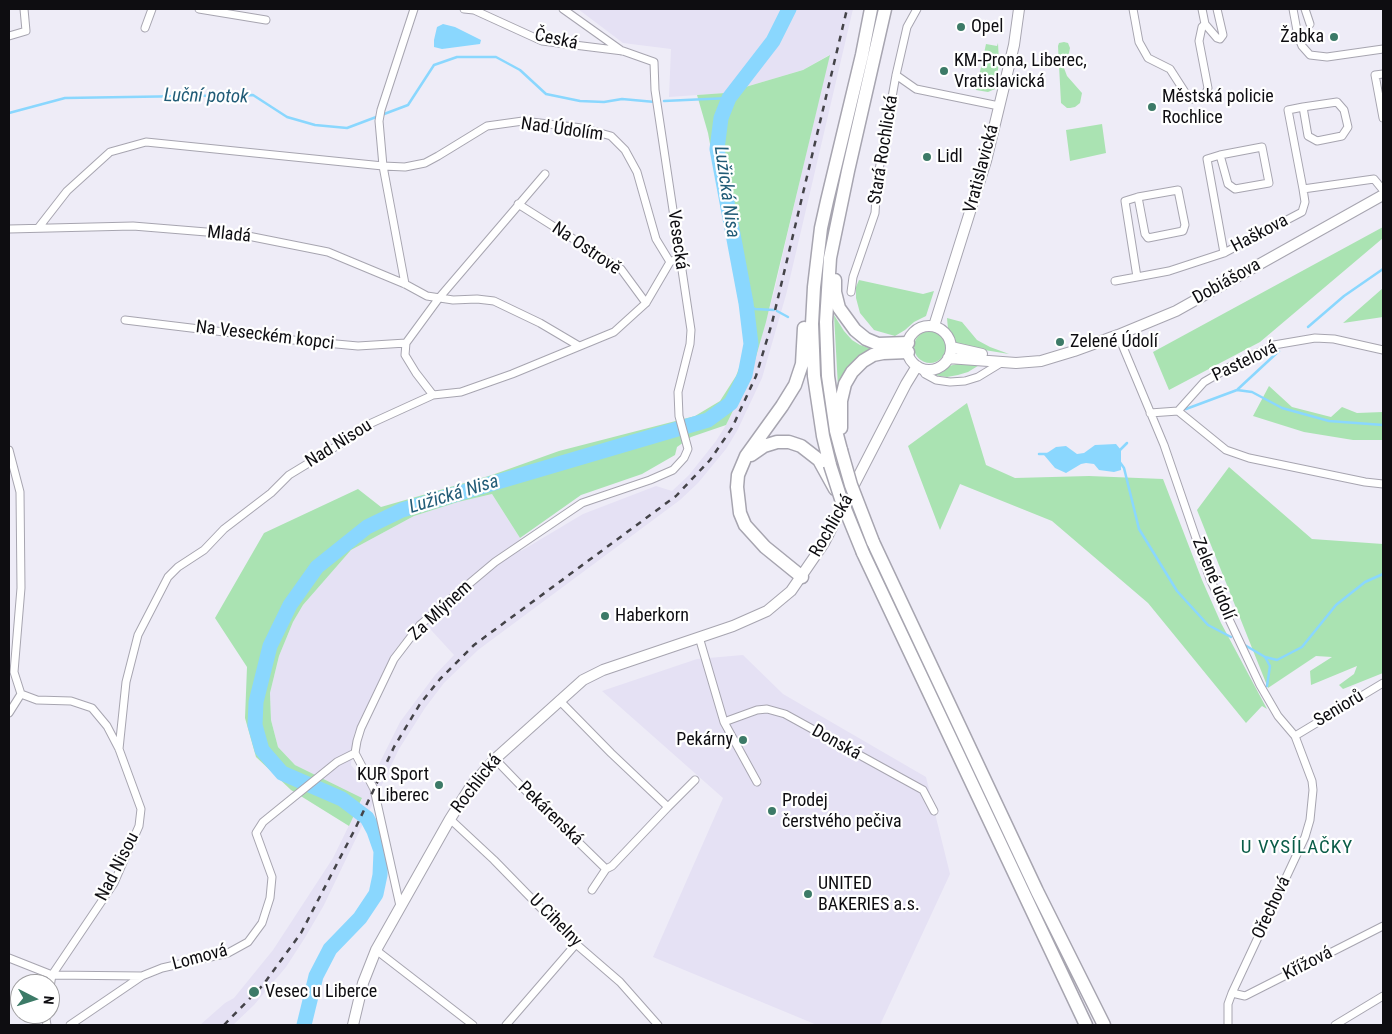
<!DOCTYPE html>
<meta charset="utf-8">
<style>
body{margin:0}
#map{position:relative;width:1392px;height:1034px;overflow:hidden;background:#eeecf7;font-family:"Roboto Condensed",sans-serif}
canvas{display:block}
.frame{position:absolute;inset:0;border:10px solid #0e0d11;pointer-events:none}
.north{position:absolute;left:10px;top:974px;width:50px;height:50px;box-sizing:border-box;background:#fff;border:1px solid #9f9ea0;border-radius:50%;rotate:95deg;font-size:14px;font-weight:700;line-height:20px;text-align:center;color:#0e0d11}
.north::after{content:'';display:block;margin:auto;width:18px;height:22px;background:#3c7a67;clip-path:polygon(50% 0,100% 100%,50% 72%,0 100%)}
</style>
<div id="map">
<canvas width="1392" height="1034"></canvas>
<div class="frame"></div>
<div class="north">N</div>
</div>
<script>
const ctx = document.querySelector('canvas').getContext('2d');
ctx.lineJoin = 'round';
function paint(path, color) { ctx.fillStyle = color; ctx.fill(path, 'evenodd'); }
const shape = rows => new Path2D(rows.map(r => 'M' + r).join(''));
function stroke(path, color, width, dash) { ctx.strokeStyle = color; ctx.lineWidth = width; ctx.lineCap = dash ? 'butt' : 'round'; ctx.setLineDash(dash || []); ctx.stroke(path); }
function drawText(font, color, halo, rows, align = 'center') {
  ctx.font = font + ' "Roboto Condensed",sans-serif'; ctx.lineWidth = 4.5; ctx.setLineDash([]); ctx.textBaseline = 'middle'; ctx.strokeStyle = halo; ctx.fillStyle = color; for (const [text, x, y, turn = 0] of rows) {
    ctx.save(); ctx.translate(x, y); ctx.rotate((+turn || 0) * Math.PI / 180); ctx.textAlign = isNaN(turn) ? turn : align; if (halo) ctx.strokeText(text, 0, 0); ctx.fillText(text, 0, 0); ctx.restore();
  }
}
paint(shape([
 [578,9,853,9,786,295,762,378,737,431,726,449,698,483,680,500,478,650,444,683,425,708,399,749,324,905,306,936,286,967,254,1005,233,1025,200,1025,225,1003,234,998,273,950,333,858,362,799,295,765,278,747,271,720,270,693,279,656,293,622,303,605,351,550,414,516,458,502,492,494,520,538,521,551,583,514,656,486,672,491,689,475,716,441,726,425,751,374,774,292,829,55,803,70,725,93,669,97,671,49,623,43],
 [421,619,454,655,435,675,400,722,368,786,351,765,354,734,394,651],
 [743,655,783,694,926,777,950,874,880,1025,817,1025,653,957,723,798,602,691,697,659]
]), '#e5e1f4');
paint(shape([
 [1064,42,1068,43,1070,48,1069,53,1065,60,1064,68,1067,76,1082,93,1080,103,1075,107,1070,108,1067,108,1061,103,1058,46,1059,43],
 [998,43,999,63,995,89,988,92,976,90,986,44,997,46],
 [830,55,766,322,751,374,726,425,691,437,677,447,675,455,642,474,581,495,520,538,492,494,458,502,414,516,351,550,303,605,293,622,279,656,270,693,271,720,278,747,295,765,362,798,349,826,291,790,256,757,245,718,247,667,215,618,264,533,358,489,381,507,492,475,559,451,695,416,720,401,736,376,747,347,708,133,697,95,725,93,803,70],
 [1102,124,1106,153,1070,161,1066,130],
 [1383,227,1383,238,1260,342,1169,390,1153,352],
 [859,280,923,294,934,291,926,316,914,322,905,330,895,336,874,330,860,313,856,298,856,287],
 [1383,288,1383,317,1343,323],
 [834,315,844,331,852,340,860,345,872,349,862,356,838,387],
 [947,318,962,322,977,340,990,347,1009,354,960,346,954,340,948,329],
 '914 347a16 16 0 1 1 32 0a16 16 0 1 1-32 0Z',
 [961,363,981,364,968,372,958,375,947,377,934,375,943,372,949,366],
 [1269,386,1292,407,1331,417,1342,407,1357,413,1383,412,1383,440,1353,440,1304,432,1253,416],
 [967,403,986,465,1015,478,1089,476,1163,479,1202,580,1221,623,1267,709,1262,706,1246,723,1148,603,1052,521,960,484,940,530,908,446],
 [1229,467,1312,539,1383,544,1383,673,1343,689,1339,685,1354,674,1357,666,1311,685,1310,671,1332,657,1316,656,1268,688,1197,510]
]), '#aae3b2');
paint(shape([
 [443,24,455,27,481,40,480,44,442,49,434,47,434,40,437,27],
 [1116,444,1121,450,1121,470,1114,472,1099,470,1094,464,1086,463,1081,464,1066,473,1055,468,1044,455,1056,447,1066,446,1077,454,1084,453,1095,445]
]), '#8ad7fe');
stroke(shape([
 [664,101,729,98],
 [9,113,65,98,253,95,287,117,315,125,347,128,408,105,434,65,457,57,496,57,520,70,546,94,580,101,604,102,622,99,655,102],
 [746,303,755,309,774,310],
 [777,311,788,317],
 [1308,327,1344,296,1383,269],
 [1238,389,1279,351],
 [1186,409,1237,390,1252,392,1282,408,1329,421,1383,425],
 [1119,451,1127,443],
 [1039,454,1048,454],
 [1119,461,1124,468,1139,529,1177,591,1208,625,1231,637],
 [1243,644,1265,657,1270,666,1267,686],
 [1265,657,1277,660,1302,647,1336,605,1365,582,1383,574]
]), '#8ad7fe', 2.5);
stroke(shape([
 [304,1025,316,976,330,949,360,918,376,894,380,875,381,851,374,831,367,818,342,799,282,773,262,750,255,725,256,702,270,646,290,605,317,567,367,527,402,510,708,420,731,403,745,375,751,344,746,303,717,149,721,118,729,98,773,41,789,9]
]), '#8ad7fe', 15);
const street = shape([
 [199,9,266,20],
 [563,9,622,51],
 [1133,9,1139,42,1148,58,1170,69,1188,97,1192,99,1202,96,1206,93,1208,88,1199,41,1202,27,1205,24],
 [1202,9,1205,24,1217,38,1220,39,1223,35,1217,9],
 [1293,9,1298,36,1302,46,1310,55,1327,57,1383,49],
 [1305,9,1310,24],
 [145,28,152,9],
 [9,36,26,31,24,9],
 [1383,74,1375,75,1383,118],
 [896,75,916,89,999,106],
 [1303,107,1337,102,1344,110,1348,127,1342,136,1317,141,1308,136,1303,107,1288,110,1303,189],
 [1220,155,1228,184,1235,189,1269,183,1262,147,1220,155,1207,159,1224,253],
 [1138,197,1145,234,1148,238,1183,231,1185,225,1178,190,1138,197,1125,201,1137,277,1169,271,1224,253,1302,212,1305,202,1303,189,1374,179,1383,190],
 [518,204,621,269,646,303],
 [39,227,67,191,110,152,146,142,383,166,405,167,425,163,438,156,487,126,523,121,582,128,611,136,625,150,637,172,656,239,670,262],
 [9,229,133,226,243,235,328,252,405,284,427,296,453,300,477,299,494,301,540,323,579,346],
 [1115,281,1137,277],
 [405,284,383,166,379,121,381,110,414,9],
 [851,292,853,277,875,213,877,181,896,75,907,27,917,9],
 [125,320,282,339,358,346,406,343],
 [1118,335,1164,445,1210,579,1260,685,1278,716,1295,736,1312,781,1313,790,1310,820,1305,837,1232,993,1228,1004,1228,1025],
 [921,368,925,374,936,380,950,382,965,381,978,377,1001,363],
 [433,395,416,373,405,355,406,343,439,298,545,174],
 [1178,411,1204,382,1235,364,1274,345,1315,338,1334,339,1383,350],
 [1150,413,1178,411,1226,450,1249,458,1365,482,1383,484],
 [9,450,20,492,21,588,14,672,21,694],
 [699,637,724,722,757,782],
 [21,694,37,700,71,701,92,708,107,726,119,749,141,809,139,826,114,883,52,975,50,987],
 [9,713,21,694],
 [724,722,757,710,767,709,785,714,923,790,934,811],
 [1295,736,1383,683],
 [119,749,126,682,138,635,168,577,178,567,204,550,224,529,271,493,289,475,345,441,365,426,433,395,461,392,512,374,614,332,646,303,670,262,679,258],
 [495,759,523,788,606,869,612,866,668,807,611,753,559,700],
 [668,807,695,780],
 [450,819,494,860,576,944,620,982,658,1025],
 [592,890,606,869],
 [400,906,374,789,355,753,357,741,361,728,394,659,420,625,495,562,582,503,650,480,673,470,684,458,688,449,679,416,678,392,690,344,691,330,655,90,654,62,623,51,542,41,474,10,464,9],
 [376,950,473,1025],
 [9,958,52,975,142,976,162,968,228,953,248,942,262,923,270,898,272,877,256,833,263,822,337,762,355,753],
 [1232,993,1245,996,1383,926],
 [45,1014,47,1025],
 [70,1025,142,976],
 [506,1025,576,944],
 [1335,1025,1383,996]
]);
const secondary = shape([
 [934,326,986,161,1014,45,1019,9],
 '907 348a22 22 0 1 1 44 0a22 22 0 1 1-44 0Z',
 [951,347,982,354],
 [948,358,1016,363,1041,361,1074,351,1118,335,1176,311,1383,195],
 [353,1025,363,983,376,950,450,819,471,786,495,759,583,680,603,670,733,626,767,611,791,591,824,543,906,384,917,366]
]);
const highway = shape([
 [835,280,835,292,839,308,855,330,866,339,878,344,908,343],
 [841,428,841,401,845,384,852,372,863,361,873,355,883,353,908,352],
 [841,450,836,431,828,376,826,322,830,258,848,171,885,9],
 [751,455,764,446,777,442,789,442,801,446,819,460,835,489],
 [830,465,823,436,814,376,812,324,814,287,821,228,827,201,862,55,871,9],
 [873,542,1037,891,1104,1025],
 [863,553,1086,1025],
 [802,577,765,547,745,525,740,513,737,487,738,475,746,456,782,406,795,385,802,364,804,328]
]);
stroke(street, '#a7a5b0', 9);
stroke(secondary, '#a7a5b0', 12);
stroke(highway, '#a7a5b0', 15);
stroke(street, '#fff', 7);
stroke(secondary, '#fff', 10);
stroke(highway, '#fff', 12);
stroke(shape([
 [224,1025,263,985,301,933,355,829,394,747,420,704,440,679,474,645,676,496,710,460,732,428,756,376,772,323,847,9]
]), '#444348', 2.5, [6, 6]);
const highwayBridge = shape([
 [841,450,851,485,873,542],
 [830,465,841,499,863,553]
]);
stroke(highwayBridge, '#a7a5b0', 15, []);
stroke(highwayBridge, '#fff', 12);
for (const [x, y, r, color] of [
 [961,27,5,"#3c7a67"],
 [1334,37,5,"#3c7a67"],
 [944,71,5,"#3c7a67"],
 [1152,107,5,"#3c7a67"],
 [927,157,5,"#3c7a67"],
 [1060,342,5,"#3c7a67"],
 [605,616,5,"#3c7a67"],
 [743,740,5,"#3c7a67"],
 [439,785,5,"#3c7a67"],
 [772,811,5,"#3c7a67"],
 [808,894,5,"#3c7a67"],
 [254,992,6,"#3c7a67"]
]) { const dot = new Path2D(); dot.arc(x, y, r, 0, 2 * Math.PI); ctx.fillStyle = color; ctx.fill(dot); stroke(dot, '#fff', 2); }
drawText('18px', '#0e0d11', '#fff', [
 ["Opel",971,27],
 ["Žabka",1324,37,"right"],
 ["KM-Prona, Liberec,",954,61],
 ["Vratislavická",954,82],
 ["Městská policie",1162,97],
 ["Rochlice",1162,118],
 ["Lidl",937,157],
 ["Zelené Údolí",1070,342],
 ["Haberkorn",615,616],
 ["Pekárny",733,740,"right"],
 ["KUR Sport",429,775,"right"],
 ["Liberec",429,796,"right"],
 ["Prodej",782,801],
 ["čerstvého pečiva",782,822],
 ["UNITED",818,884],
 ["BAKERIES a.s.",818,905],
 ["Vesec u Liberce",265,992]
], 'left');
drawText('18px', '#0e0d11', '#fff', [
 ["Česká",556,40,12],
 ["Nad Údolím",562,130,8],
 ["Stará Rochlická",884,150,-81],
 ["Vratislavická",982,169,-75],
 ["Haškova",1260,234,-28],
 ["Mladá",229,235,6],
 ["Vesecká",677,240,82],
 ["Na Ostrově",586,249,34],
 ["Dobiášova",1227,282,-29],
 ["Na Veseckém kopci",265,336,7],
 ["Pastelová",1245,362,-26],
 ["Nad Nisou",339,444,-32],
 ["Rochlická",832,526,-60],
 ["Zelené údolí",1213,579,68],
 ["Za Mlýnem",441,611,-43],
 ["Seniorů",1339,709,-31],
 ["Donská",836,743,29],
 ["Rochlická",477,784,-52],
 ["Pekárenská",550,814,44],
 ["Nad Nisou",118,867,-63],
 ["Ořechová",1272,908,-65],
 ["U Cihelny",555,921,45],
 ["Lomová",200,958,-15],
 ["Křížová",1308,964,-27]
]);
drawText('italic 19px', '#215c77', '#fff', [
 ["Luční potok",206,97,1],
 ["Lužická Nisa",726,192,82],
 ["Lužická Nisa",454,495,-17]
]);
ctx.letterSpacing = '1px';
drawText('19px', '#0a5c48', '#fff', [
 ["U VYSÍLAČKY",1297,848]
]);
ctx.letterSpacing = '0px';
</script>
